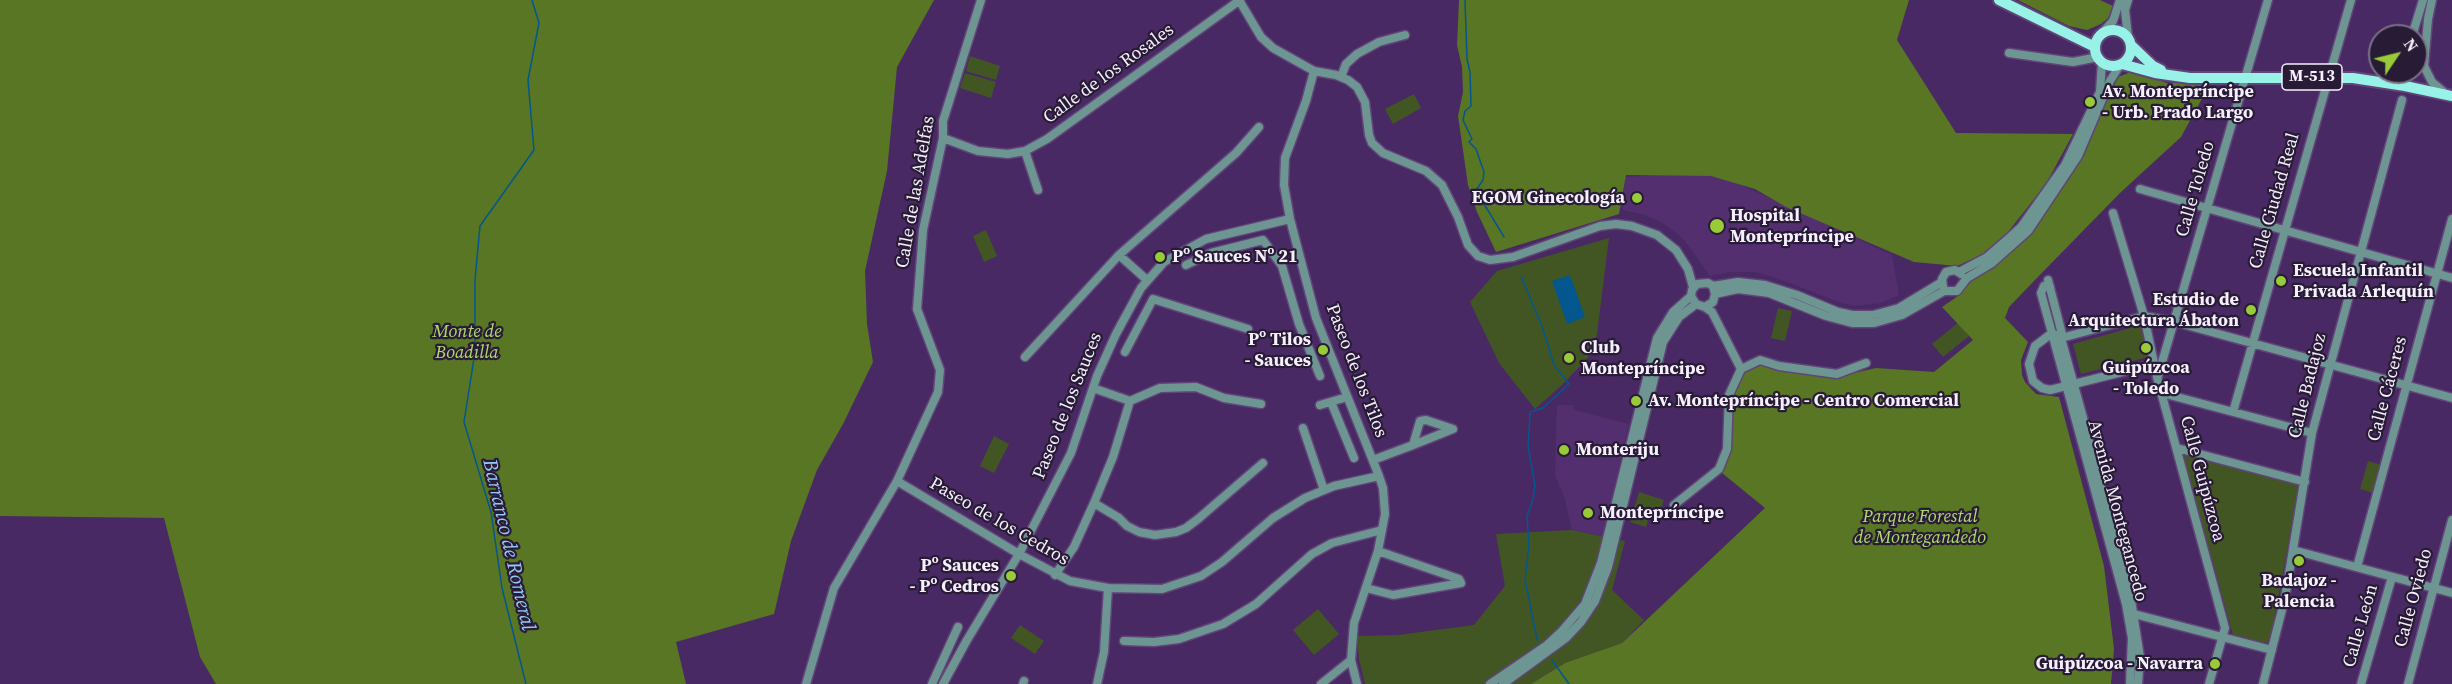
<!DOCTYPE html>
<meta charset="utf-8">
<style>
body{margin:0}
#map{position:relative;width:2452px;height:684px;overflow:hidden;background:#492963;font-family:"Source Serif 4",serif}
canvas{display:block}
.north{position:absolute;left:2368px;top:24px;width:60px;height:60px;box-sizing:border-box;background:#281b35;border:2px solid #7a7085;border-radius:50%;rotate:55deg;font-size:16px;font-weight:700;line-height:24px;text-align:center;color:#f6effe}
.north::after{content:'';display:block;margin:auto;width:21px;height:27px;background:#98cb37;clip-path:polygon(50% 0,100% 100%,50% 72%,0 100%)}
</style>
<div id="map">
<canvas width="2452" height="684"></canvas>
<div class="north">N</div>
</div>
<script>
const ctx = document.querySelector('canvas').getContext('2d');
ctx.lineJoin = 'round';
function paint(path, color) { ctx.fillStyle = color; ctx.fill(path, 'evenodd'); }
const shape = rows => new Path2D(rows.map(r => 'M' + r).join(''));
function stroke(path, color, width, dash) { ctx.strokeStyle = color; ctx.lineWidth = width; ctx.lineCap = dash ? 'butt' : 'round'; ctx.setLineDash(dash || []); ctx.stroke(path); }
function drawText(font, color, halo, rows, align = 'center') {
  ctx.font = font + ' "Source Serif 4",serif'; ctx.lineWidth = 4.5; ctx.setLineDash([]); ctx.textBaseline = 'middle'; ctx.strokeStyle = halo; ctx.fillStyle = color; for (const [text, x, y, turn = 0] of rows) {
    ctx.save(); ctx.translate(x, y); ctx.rotate((+turn || 0) * Math.PI / 180); ctx.textAlign = isNaN(turn) ? turn : align; if (halo) ctx.strokeText(text, 0, 0); ctx.fillText(text, 0, 0); ctx.restore();
  }
}
paint(shape([
 [1660,175,1711,176,1731,180,1892,255,1899,295,1881,303,1856,306,1842,303,1779,279,1755,272,1729,272,1710,276,1685,241,1674,231,1661,222,1645,215,1623,210,1625,177],
 [1557,405,1574,405,1574,410,1629,424,1603,536,1572,530,1564,496,1555,476]
]), '#532f70');
paint(shape([
 [970,56,1000,66,996,80,966,71],
 [965,73,996,82,991,98,960,88],
 [1414,94,1421,108,1393,124,1385,109],
 [986,230,997,256,984,262,973,236],
 [1609,238,1595,350,1563,384,1535,409,1499,363,1470,302,1497,271],
 [1778,308,1792,311,1785,341,1771,338],
 [1958,323,1969,336,1943,357,1932,344],
 [2141,325,2148,357,2081,374,2073,344],
 [994,436,1009,444,994,473,980,466],
 [2183,455,2297,484,2299,488,2271,635,2267,643,2233,635],
 [2368,461,2381,465,2373,493,2360,489],
 [1639,492,1664,500,1658,517,1650,515,1646,527,1630,522],
 [1572,530,1625,541,1612,590,1644,620,1622,643,1565,663,1531,684,1365,684,1359,659,1357,636,1398,635,1474,625,1505,586,1496,534],
 [1318,609,1339,634,1314,655,1293,630],
 [1020,625,1044,641,1035,654,1011,638]
]), '#425624');
paint(shape([
 [0,0,934,0,897,67,887,171,865,271,867,324,873,362,843,424,817,470,791,541,774,614,676,642,686,684,216,684,200,657,164,518,0,516],
 [1459,0,1909,0,1897,40,1956,133,2073,134,2046,184,2004,237,1981,255,1957,266,1914,262,1786,207,1755,189,1711,176,1626,175,1619,214,1496,252,1477,212,1468,185,1458,116,1463,92,1462,67,1457,45],
 [2018,0,2100,0,2113,6,2108,18,2101,24,2087,30,2069,26],
 [2131,72,2167,83,2211,82,2181,137,2120,193,2033,282,2009,307,2005,318,2028,342,2021,360,2022,375,2025,382,2036,394,2059,397,2104,566,2114,649,2111,684,1531,684,1565,663,1622,643,1765,508,1722,473,1732,403,1744,369,1763,364,1836,377,1876,368,1934,372,1973,340,1942,307,1958,296,1973,279,2021,243,2079,160,2118,77]
]), '#587624');
paint(shape([
 [1570,275,1585,317,1567,324,1552,281]
]), '#04568e');
stroke(shape([
 [1465,0,1467,59,1470,72,1471,106,1465,111,1463,120,1472,139,1469,142,1476,149,1484,172,1483,180,1474,193,1475,197,1483,203,1489,212,1504,237],
 [1521,276,1543,329,1554,365,1569,384,1543,408,1530,412,1530,417,1528,446,1535,485,1533,499,1527,516,1529,545,1525,579,1537,640],
 [1552,660,1569,684],
 [526,684,502,588,491,512,464,422,475,352,475,280,480,226,534,150,528,80,539,23,532,0]
]), '#04568e', 1.5);
const minor = shape([
 [1239,0,1261,37,1273,48,1314,71,1336,75,1348,80,1357,87,1365,102,1369,135,1372,143,1383,153,1426,171,1442,185,1458,217,1468,245,1478,256,1490,260,1513,257,1600,226,1616,224,1632,226,1657,235,1676,250,1688,269,1693,287],
 [2128,0,2125,10,2128,37],
 [2432,0,2428,19,2424,66,2432,82,2446,94],
 [2103,32,2113,21,2120,0],
 [2412,36,2423,0],
 [2009,53,2073,62,2098,57],
 [1314,71,1306,101,1285,158,1284,185,1290,219,1316,318,1379,476,1383,488,1385,514,1378,551,1354,623,1351,660,1357,684],
 [1341,77,1346,64,1357,54,1379,42,1405,35],
 [2380,82,2394,72],
 [943,138,978,151,1008,154,1025,151,1047,139,1240,0],
 [1025,151,1038,190],
 [2140,189,2452,278],
 [2113,213,2144,316,2157,377,2225,628,2209,684],
 [1119,255,1147,280],
 [1186,265,1211,253,1263,240,1282,266,1299,324,1320,376],
 [1959,272,1987,257,2009,238,2021,227,2065,165,2100,92,2102,62],
 [2048,280,2062,334,2061,338,2128,581,2140,657,2138,684],
 [1713,286,1738,282,1765,285,1797,295,1838,312,1852,315,1873,315,1899,308,1942,282],
 [1943,286,1942,279,1946,272,1955,270,1961,274],
 [2050,287,2044,286,2041,293,2126,604,2132,638,2130,684],
 [1715,294,1738,289,1769,293,1826,316,1852,323,1874,323,1902,315,1944,291,1957,291,1967,278,1992,263,2028,231,2078,156,2110,81,2120,65],
 [1705,307,1712,312,1741,369],
 [1125,352,1153,299,1248,329],
 [1025,357,1119,255,1236,153,1259,127],
 [2154,364,2050,390,2042,388,2033,381,2029,364,2035,346,2052,333,2061,338,2144,316,2175,322,2452,398],
 [2158,376,2268,0],
 [2162,393,2312,433],
 [1130,401,1160,388,1196,387,1224,398,1261,404],
 [1331,402,1354,458],
 [1320,405,1347,397],
 [2233,412,2351,0],
 [1303,428,1324,490],
 [2177,448,2305,482],
 [1373,460,1413,445,1453,429,1426,420,1420,421,1413,445],
 [897,481,1019,554,1070,581,1108,588,1162,589,1201,576,1222,562,1273,518,1305,498,1334,486,1379,476],
 [1094,503,1119,518,1127,526,1139,532,1155,535,1176,532,1186,528,1198,519,1263,463],
 [1674,505,1719,469,1727,449,1729,395,1741,369,1760,360,1779,366,1837,374,1866,363],
 [2293,550,2452,593],
 [2357,567,2452,219],
 [1055,575,1074,547,1094,503,1113,457,1130,401,1093,388],
 [1366,588,1393,595,1461,583,1459,579,1378,551],
 [2134,614,2272,650],
 [1124,641,1154,642,1179,639,1223,624,1256,604,1312,554,1332,543,1382,530],
 [806,684,834,588,897,481,938,392,940,370,917,309,923,230,943,138,943,121,981,0],
 [932,684,958,627],
 [943,684,967,640,1019,554,1071,453,1097,376,1116,334,1141,288,1164,262,1206,239,1290,219],
 [1023,684,1024,681],
 [1097,684,1104,652,1108,588],
 [1321,684,1351,660],
 [1490,684,1547,645,1561,632,1585,604,1601,563,1657,338,1673,312,1691,296,1692,290,1697,284,1708,283,1713,286,1715,294,1713,302,1705,307,1696,304,1691,296],
 [1503,684,1566,638,1581,622,1595,601,1608,567,1663,342,1679,317,1696,304],
 [2263,684,2285,598,2312,433,2402,100],
 [2361,684,2392,577],
 [2408,684,2452,520]
]);
const major = shape([
 [1999,0,2095,47],
 '2095 48a18 18 0 1 1 36 0a18 18 0 1 1-36 0Z',
 [2131,45,2153,66,2161,70],
 [2122,64,2155,73,2190,78,2353,78,2405,86,2452,96]
]);
stroke(minor, '#614579', 11);
stroke(major, '#614579', 14);
stroke(minor, '#6d9692', 8);
stroke(major, '#99f2e8', 10);
for (const [x, y, r, color] of [
 [2090,102,6,"#98cb37"],
 [1637,198,6,"#98cb37"],
 [1717,226,8,"#98cb37"],
 [1160,257,6,"#98cb37"],
 [2281,281,6,"#98cb37"],
 [2251,310,6,"#98cb37"],
 [2146,348,6,"#98cb37"],
 [1323,350,6,"#98cb37"],
 [1569,358,6,"#98cb37"],
 [1636,401,6,"#98cb37"],
 [1564,450,6,"#98cb37"],
 [1588,513,6,"#98cb37"],
 [2299,561,6,"#98cb37"],
 [1011,576,6,"#98cb37"],
 [2215,664,6,"#98cb37"]
]) { const dot = new Path2D(); dot.arc(x, y, r, 0, 2 * Math.PI); ctx.fillStyle = color; ctx.fill(dot); stroke(dot, '#281b35', 2); }
for (const [x, y, w] of [
 [2312,77,60]
]) { const box = new Path2D(); box.roundRect(x - w / 2, y - 13, w, 26, 4.5); ctx.fillStyle = '#281b35'; ctx.fill(box); stroke(box, '#f6effe', 1.5); }
drawText('bold 16px', '#f6effe', null, [
 ["M-513",2312,77]
]);
drawText('18px', '#f6effe', '#281b35', [
 ["Calle de los Rosales",1109,74,-36],
 ["Calle Toledo",2196,189,-74],
 ["Calle de las Adelfas",916,192,-80],
 ["Calle Ciudad Real",2275,201,-74],
 ["Paseo de los Tilos",1356,371,69],
 ["Calle Badajoz",2308,386,-76],
 ["Calle Cáceres",2388,389,-75],
 ["Paseo de los Sauces",1068,406,-68],
 ["Calle Guipúzcoa",2202,479,75],
 ["Avenida Montegancedo",2117,511,75],
 ["Paseo de los Cedros",999,522,30],
 ["Calle Oviedo",2414,598,-75],
 ["Calle León",2361,626,-74]
]);
drawText('bold 18px', '#f6effe', '#281b35', [
 ["Av. Montepríncipe",2102,92],
 ["- Urb. Prado Largo",2102,113],
 ["EGOM Ginecología",1625,198,"right"],
 ["Hospital",1730,216],
 ["Montepríncipe",1730,237],
 ["Pº Sauces Nº 21",1172,257],
 ["Escuela Infantil",2293,271],
 ["Privada Arlequín",2293,292],
 ["Estudio de",2239,300,"right"],
 ["Arquitectura Ábaton",2239,321,"right"],
 ["Pº Tilos",1311,340,"right"],
 ["- Sauces",1311,361,"right"],
 ["Club",1581,348],
 ["Montepríncipe",1581,369],
 ["Guipúzcoa",2146,368,"center"],
 ["- Toledo",2146,389,"center"],
 ["Av. Montepríncipe - Centro Comercial",1648,401],
 ["Monteriju",1576,450],
 ["Montepríncipe",1600,513],
 ["Pº Sauces",999,566,"right"],
 ["- Pº Cedros",999,587,"right"],
 ["Badajoz -",2299,581,"center"],
 ["Palencia",2299,602,"center"],
 ["Guipúzcoa - Navarra",2203,664,"right"]
], 'left');
drawText('italic 18px', '#afda6e', '#281b35', [
 ["Monte de",467,332],
 ["Boadilla",467,353],
 ["Parque Forestal",1920,517],
 ["de Montegandedo",1920,538]
]);
drawText('italic 20px', '#95c8f8', '#281b35', [
 ["Barranco de Romeral",508,545,77]
]);
</script>
